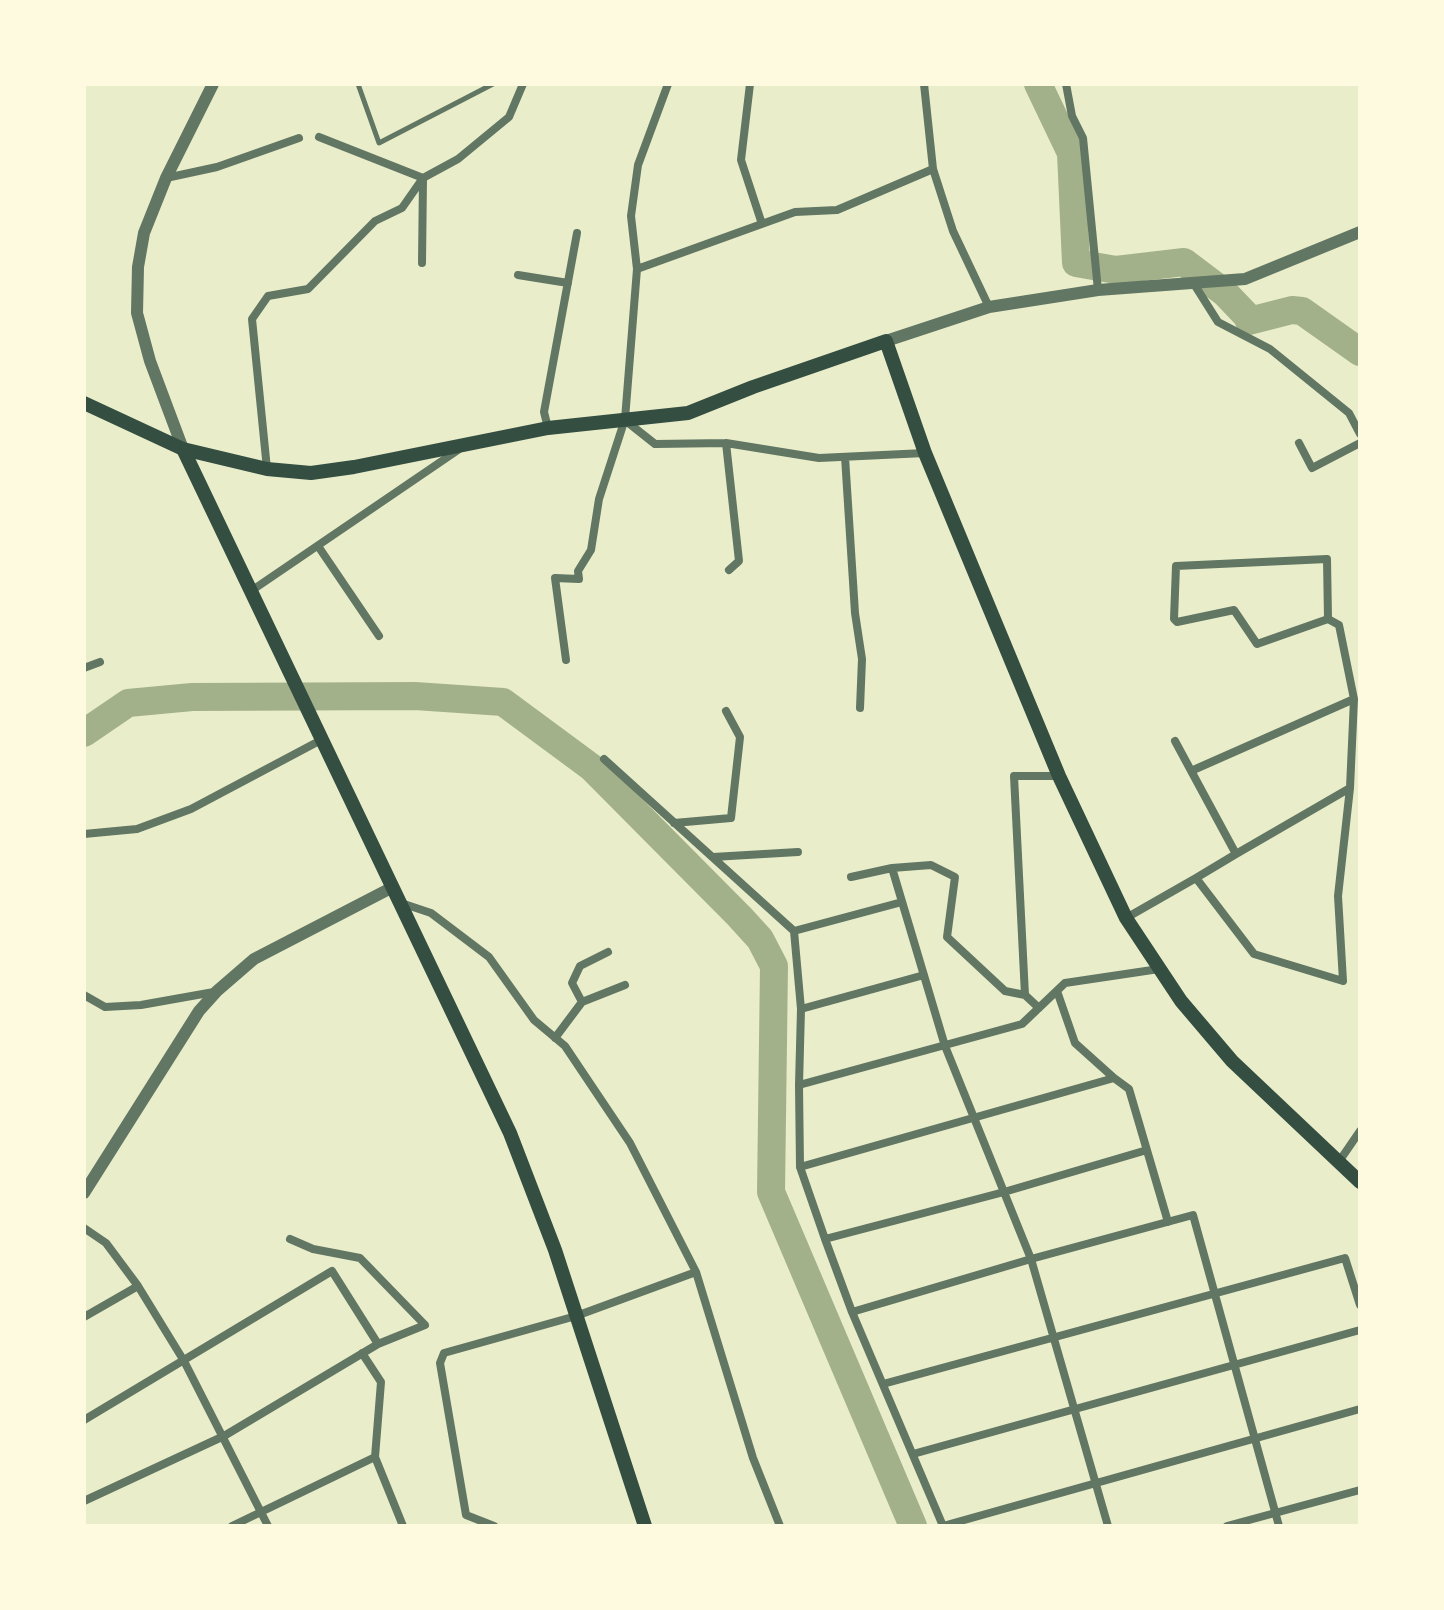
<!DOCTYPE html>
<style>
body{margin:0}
#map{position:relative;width:1444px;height:1610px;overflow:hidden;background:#e9edc9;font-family:"Noto Sans",sans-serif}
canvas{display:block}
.frame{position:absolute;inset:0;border:86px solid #fefae0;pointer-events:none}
</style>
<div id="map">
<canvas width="1444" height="1610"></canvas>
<div class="frame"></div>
</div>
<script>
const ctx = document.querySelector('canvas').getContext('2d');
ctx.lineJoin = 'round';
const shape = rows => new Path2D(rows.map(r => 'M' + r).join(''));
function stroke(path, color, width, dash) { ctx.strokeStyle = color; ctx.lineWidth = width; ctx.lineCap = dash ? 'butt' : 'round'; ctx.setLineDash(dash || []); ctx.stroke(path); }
stroke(shape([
 [1038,84,1071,153,1076,263,1116,270,1184,262,1225,293,1247,316,1249,321,1292,310,1302,311,1360,352],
 [84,733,128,703,192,697,415,696,503,702,591,767,739,916,760,939,774,966,771,1192,913,1526]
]), '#a3b18a', 28);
stroke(shape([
 [358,84,379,143,493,84]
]), '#617663', 5);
stroke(shape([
 [750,84,741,160,762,224],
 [924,84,933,169,953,231,989,307],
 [1066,84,1072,116,1083,138,1098,290],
 [166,178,217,167,299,138],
 [422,263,423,178,458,159,509,117,523,84],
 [637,269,795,212,837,210,933,169],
 [518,275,568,283],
 [1194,284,1218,322,1270,349,1349,413,1360,434],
 [626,421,655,444,726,443,739,561,729,570],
 [548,428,544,412,577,233],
 [726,443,819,458,925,453],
 [1299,443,1312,468,1360,443],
 [845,457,855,613,862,659,860,708],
 [267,469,252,319,268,296,308,289,375,221,402,208,423,178,319,137],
 [318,546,379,636],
 [251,591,458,450],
 [566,660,555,578,579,579,578,571,591,550,599,499,625,419,637,269,631,216,638,165,668,84],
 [84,668,100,662],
 [1175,741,1236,854],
 [604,759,794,931,801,1009,799,1085],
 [1191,771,1354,699,1339,625,1328,619,1327,559,1176,566,1174,619,1177,622,1234,610,1257,644,1328,619],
 [1350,788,1354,699],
 [674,823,731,818,740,737,726,711],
 [84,834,137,829,191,809,323,739],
 [713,857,798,852],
 [892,868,931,865,955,877,947,937,1005,991,1025,995],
 [851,877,892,868,945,1046,1031,1259,1193,1215,1279,1526],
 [401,903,431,913,489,957,534,1020,565,1046,630,1143,696,1272,753,1458,780,1526],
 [1126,918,1196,878,1236,854,1350,788,1338,896,1343,981,1254,954,1196,878],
 [794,931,902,902],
 [1159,969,1065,983,1022,1024,799,1085,800,1167,1114,1078,1129,1089,1168,1222],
 [1057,991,1075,1043,1114,1078],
 [84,995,105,1007,141,1005,214,992],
 [582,1002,572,983,580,966,608,952],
 [1039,1008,1025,995,1014,776,1059,776],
 [801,1009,924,975],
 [555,1038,582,1002,625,985],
 [1338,1163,1360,1131],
 [800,1167,825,1239],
 [84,1228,106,1243,138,1286,184,1361,268,1526],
 [852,1312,1031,1259,1108,1526],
 [84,1317,138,1286],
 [883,1384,1345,1258,1360,1305],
 [84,1420,332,1271,378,1344,425,1325,360,1258,313,1249,290,1239],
 [913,1454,1360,1330],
 [375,1457,403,1526],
 [84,1501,224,1436,378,1344],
 [232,1526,375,1457,381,1382,362,1353],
 [494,1526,466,1515,440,1363,444,1353,576,1316,696,1272],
 [943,1526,852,1312,825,1239,1004,1192,1147,1150],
 [943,1526,1360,1409],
 [1227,1526,1360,1490]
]), '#617663', 8);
stroke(shape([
 [886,341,989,307,1098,290,1245,279,1360,232],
 [183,449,150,361,137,313,138,267,144,233,166,178,213,84],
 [84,1193,199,1011,217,991,254,959,393,887]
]), '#617663', 12);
stroke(shape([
 [183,449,510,1133,555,1250,645,1526]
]), '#344e41', 14);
stroke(shape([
 [84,403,183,449,267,469,311,473,354,467,548,428,688,413,753,387,886,341,925,453,1059,776,1126,918,1181,1001,1232,1061,1360,1182]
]), '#344e41', 14);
</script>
